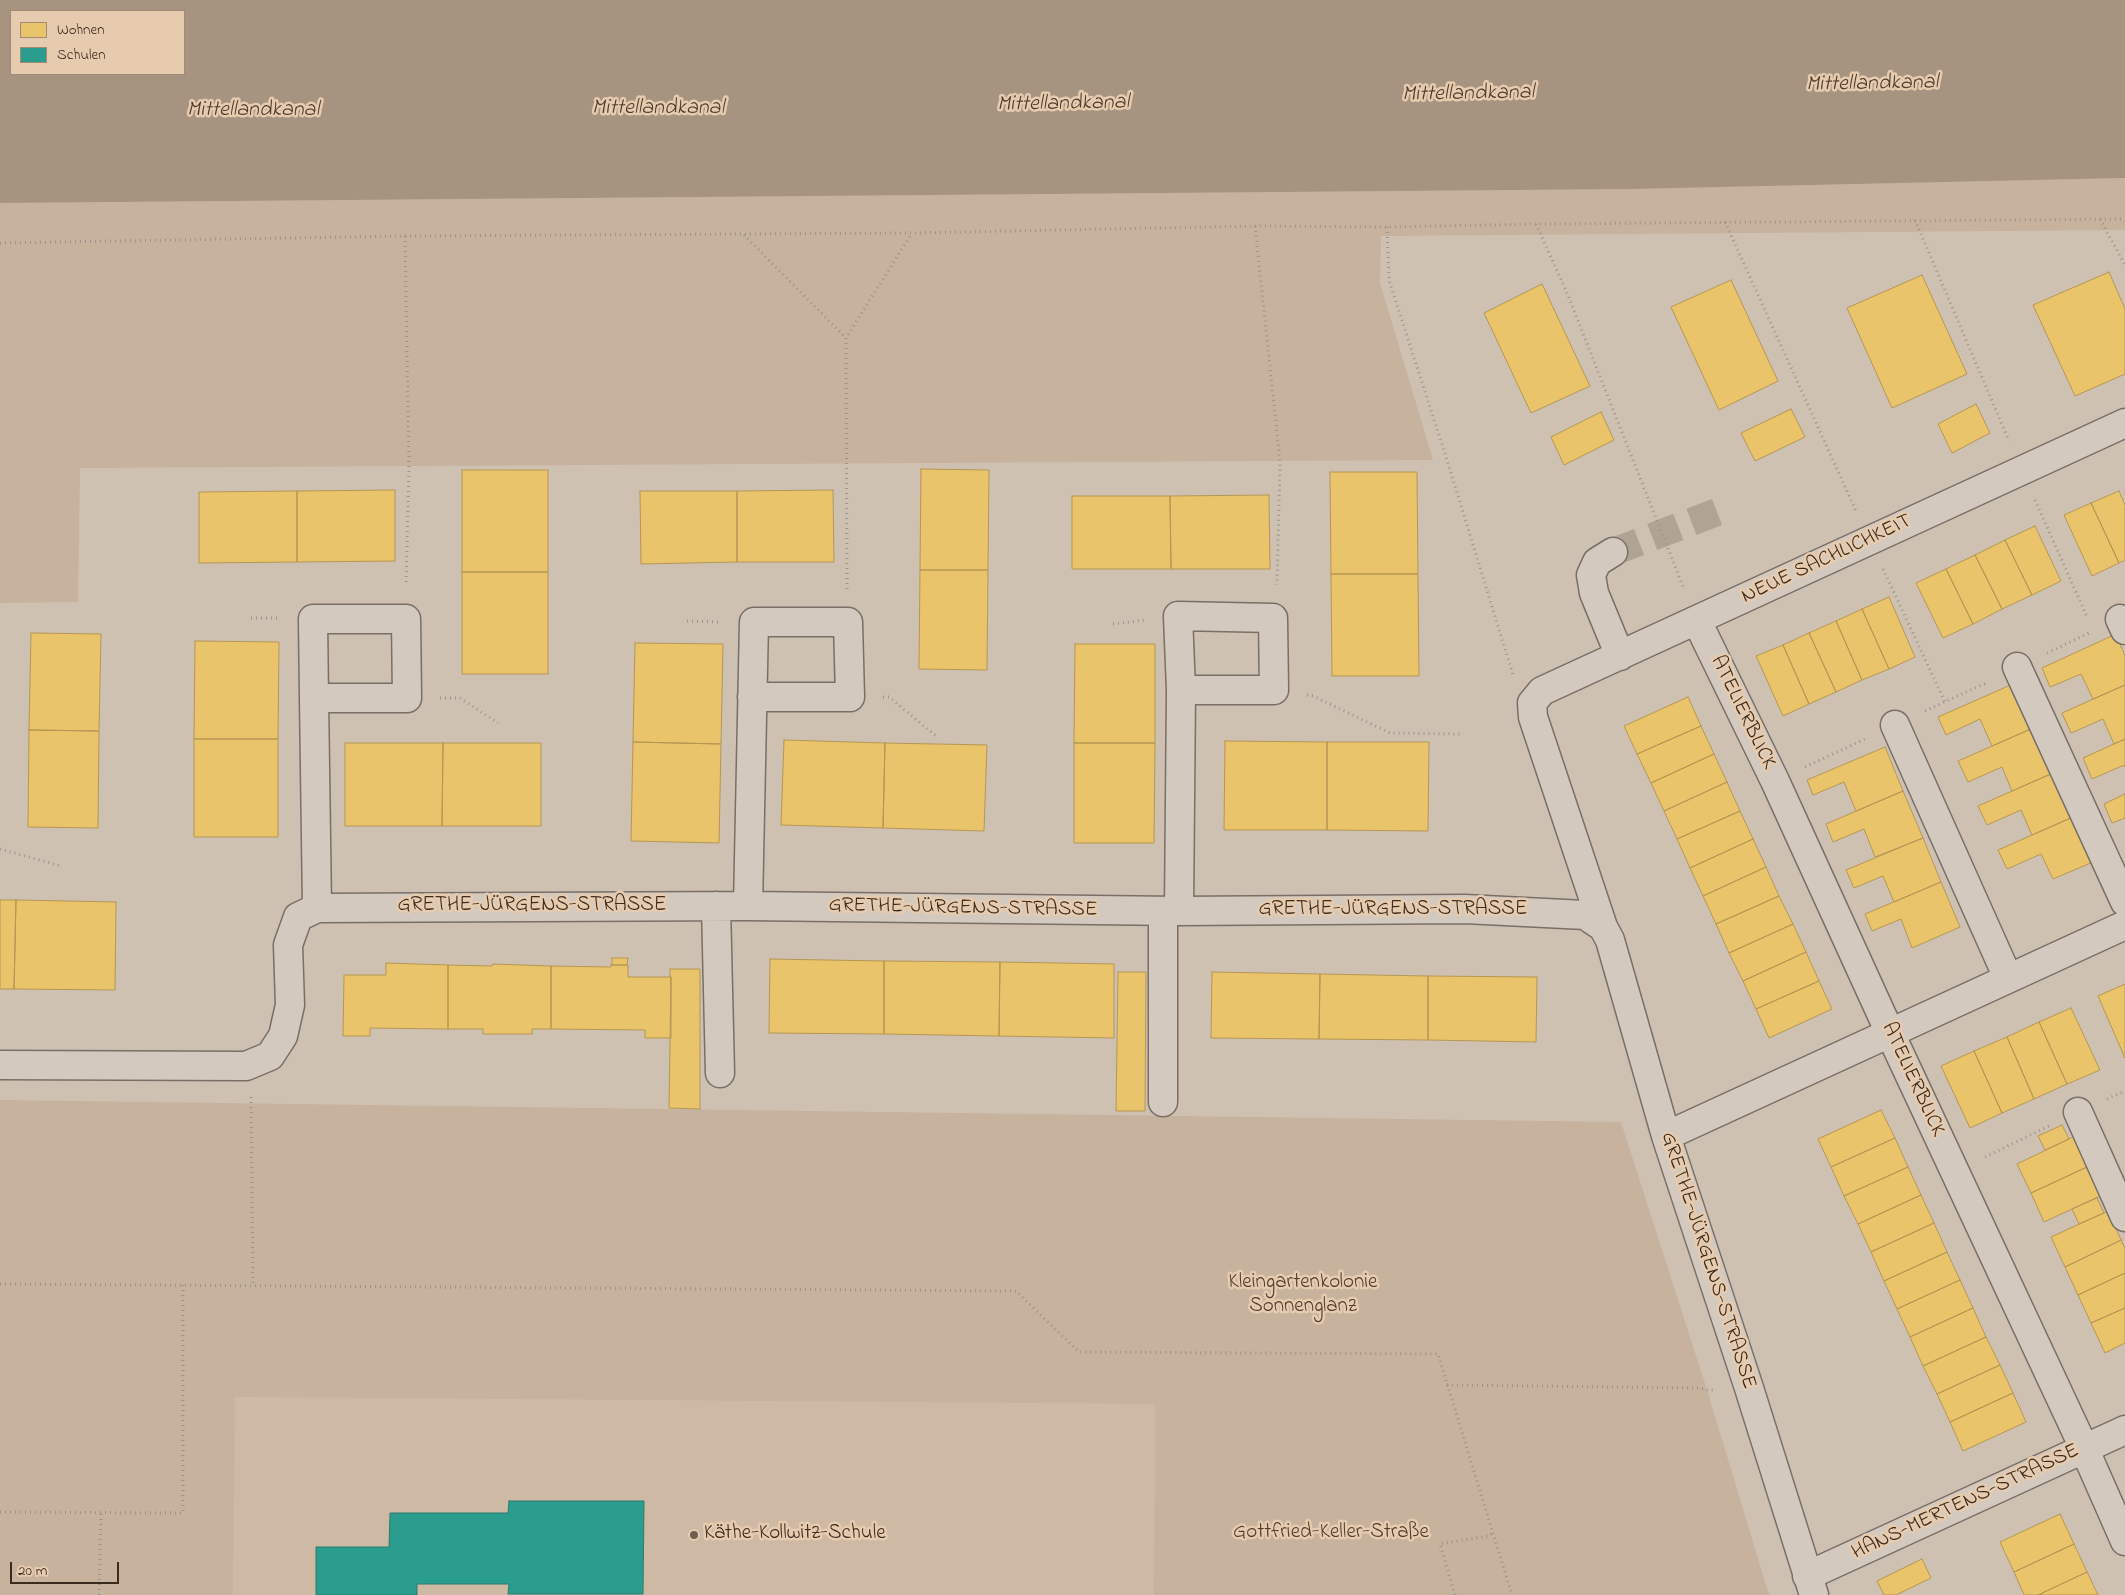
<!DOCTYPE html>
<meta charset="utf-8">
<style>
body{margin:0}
#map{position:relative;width:2125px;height:1595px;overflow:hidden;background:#cfc1b2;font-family:"Indie Flower",sans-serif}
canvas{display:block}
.legend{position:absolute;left:10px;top:10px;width:175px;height:65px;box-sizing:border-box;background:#e6cbae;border:1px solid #a28b74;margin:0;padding:6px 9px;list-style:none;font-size:15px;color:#3b2a1e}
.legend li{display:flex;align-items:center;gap:10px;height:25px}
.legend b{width:25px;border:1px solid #a28b74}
.scale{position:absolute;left:10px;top:1562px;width:109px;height:22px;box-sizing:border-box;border:2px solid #3b2a1e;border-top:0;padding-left:6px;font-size:15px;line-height:18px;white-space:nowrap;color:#3b2a1e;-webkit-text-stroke:4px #e6cbae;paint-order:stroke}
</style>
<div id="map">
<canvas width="2125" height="1595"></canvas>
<ul class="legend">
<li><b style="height:14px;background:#e9c46a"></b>Wohnen</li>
<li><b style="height:14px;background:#2a9d8f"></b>Schulen</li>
</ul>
<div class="scale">20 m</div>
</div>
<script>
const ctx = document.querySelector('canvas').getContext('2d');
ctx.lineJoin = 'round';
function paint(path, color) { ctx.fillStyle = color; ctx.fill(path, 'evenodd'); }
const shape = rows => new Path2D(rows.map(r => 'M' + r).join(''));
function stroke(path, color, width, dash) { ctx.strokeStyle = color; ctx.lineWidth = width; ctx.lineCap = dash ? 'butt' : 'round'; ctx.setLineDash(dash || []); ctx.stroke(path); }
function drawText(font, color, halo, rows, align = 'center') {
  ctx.font = font + ' "Indie Flower",sans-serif'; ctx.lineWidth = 5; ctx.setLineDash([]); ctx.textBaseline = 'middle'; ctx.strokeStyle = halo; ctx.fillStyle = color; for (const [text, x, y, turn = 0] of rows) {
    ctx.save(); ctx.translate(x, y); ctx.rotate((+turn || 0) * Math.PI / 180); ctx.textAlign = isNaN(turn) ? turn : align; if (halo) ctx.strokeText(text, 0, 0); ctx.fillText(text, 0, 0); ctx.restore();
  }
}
paint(shape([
 [234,1397,1155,1404,1154,1595,233,1595]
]), '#ceb9a4');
paint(shape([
 [2125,178,2125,230,1381,236,1380,283,1433,460,80,468,78,602,0,603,0,203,1633,189],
 [0,1100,1621,1122,1707,1390,1769,1595,1154,1595,1155,1404,235,1397,233,1595,0,1595]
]), '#c6b29d');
paint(shape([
 [0,0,2125,0,2125,178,1633,189,0,203],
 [11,11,184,11,184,74,11,74]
]), '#a69480');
const homes = shape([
 [2109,272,2125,309,2125,374,2075,396,2033,305,2109,272],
 [1922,275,1967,374,1892,408,1847,308,1922,275],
 [1731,280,1778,381,1719,410,1671,307,1731,280],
 [1542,284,1590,386,1531,413,1484,313,1542,284],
 [1976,404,1990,433,1952,453,1938,424,1976,404],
 [1791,409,1805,437,1755,461,1741,433,1791,409],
 [1601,412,1614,440,1564,465,1551,437,1601,412],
 [921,469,989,470,988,570,920,570,921,469],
 [462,470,548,470,548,572,462,572,462,470],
 [1330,472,1417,472,1418,574,1331,574,1330,472],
 [395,490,395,561,297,562,297,491,395,490],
 [833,490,834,562,737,562,737,491,833,490],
 [297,491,297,562,199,563,199,492,297,491],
 [640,491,737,491,737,562,641,564,640,491],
 [2119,491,2125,505,2125,560,2119,563,2091,503,2119,491],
 [1269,495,1270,569,1171,569,1170,496,1269,495],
 [1072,496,1170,496,1171,569,1072,569,1072,496],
 [2091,503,2119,563,2092,576,2064,515,2091,503],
 [2035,526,2061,581,2032,595,2005,540,2035,526],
 [2005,540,2032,595,2002,609,1975,555,2005,540],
 [1975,555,2002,609,1973,624,1946,569,1975,555],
 [1946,569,1973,624,1943,638,1916,583,1946,569],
 [920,570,988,570,987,670,919,669,920,570],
 [462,572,548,572,548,674,462,674,462,572],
 [1331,574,1418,574,1419,676,1332,676,1331,574],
 [1889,597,1915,657,1889,669,1862,609,1889,597],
 [1862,609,1889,669,1862,680,1836,621,1862,609],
 [1836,621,1862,680,1836,692,1809,633,1836,621],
 [31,633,101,634,99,731,29,730,31,633],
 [1809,633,1836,692,1809,704,1783,645,1809,633],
 [2116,634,2125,656,2125,685,2093,699,2081,674,2050,687,2042,668,2116,634],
 [195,641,279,642,278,739,194,739,195,641],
 [635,643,723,644,721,744,633,742,635,643],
 [1075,644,1155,644,1155,743,1074,743,1075,644],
 [1783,645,1809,704,1783,716,1756,656,1783,645],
 [2013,684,2033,728,1992,746,1980,719,1946,735,1938,717,2013,684],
 [2125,685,2125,739,2114,744,2103,719,2071,733,2062,713,2125,685],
 [1688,697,1701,726,1637,754,1624,726,1688,697],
 [1701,726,1714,754,1651,783,1637,754,1701,726],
 [2033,728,2053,773,2012,791,2002,767,1968,782,1958,761,2033,728],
 [29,730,99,731,98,828,28,827,29,730],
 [194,739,278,739,278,837,194,837,194,739],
 [2125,739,2125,767,2124,765,2092,779,2083,758,2125,739],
 [784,740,885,743,883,828,781,825,784,740],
 [1225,741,1327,742,1327,830,1224,830,1225,741],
 [633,742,721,744,719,843,631,841,633,742],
 [1327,742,1429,742,1428,831,1327,830,1327,742],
 [345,743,443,743,442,826,345,826,345,743],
 [443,743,541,743,541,826,442,826,443,743],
 [885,743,987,745,984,831,883,828,885,743],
 [1074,743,1155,743,1154,843,1074,843,1074,743],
 [1885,747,1903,791,1856,811,1844,782,1813,795,1807,780,1885,747],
 [1714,754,1727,782,1664,811,1651,783,1714,754],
 [2053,773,2073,817,2032,835,2021,810,1987,825,1978,806,2053,773],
 [1727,782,1740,811,1677,839,1664,811,1727,782],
 [1903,791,1923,838,1875,857,1864,829,1833,842,1826,824,1903,791],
 [2125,794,2125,818,2112,823,2104,804,2125,794],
 [1740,811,1753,839,1690,868,1677,839,1740,811],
 [2073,817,2093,862,2053,879,2041,854,2007,869,1998,850,2073,817],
 [1923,838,1941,882,1894,902,1883,876,1854,888,1846,870,1923,838],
 [1753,839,1766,867,1703,896,1690,868,1753,839],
 [1766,867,1779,896,1716,924,1703,896,1766,867],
 [1941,882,1960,927,1912,948,1901,919,1872,931,1865,914,1941,882],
 [1779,896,1793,924,1729,953,1716,924,1779,896],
 [0,900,16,900,14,989,0,989,0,900],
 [16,900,116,902,115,990,14,989,16,900],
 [1793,924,1806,952,1743,981,1729,953,1793,924],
 [1806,952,1819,981,1756,1009,1743,981,1806,952],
 [612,958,628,958,627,965,612,965,612,958],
 [770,959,884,961,884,1034,769,1033,770,959],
 [884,961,1000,962,999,1036,884,1034,884,961],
 [1000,962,1114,964,1114,1038,999,1036,1000,962],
 [386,963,448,965,448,1029,370,1028,370,1036,343,1036,344,975,386,975,386,963],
 [493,964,551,966,551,1029,532,1029,532,1034,483,1034,483,1029,448,1029,448,965,492,966,493,964],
 [611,965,628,965,628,977,671,977,671,1038,645,1038,645,1030,551,1029,551,966,611,967,611,965],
 [670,969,700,969,700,1109,669,1108,671,977,670,977,670,969],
 [1118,972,1146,972,1145,1111,1116,1111,1118,972],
 [1212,972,1320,974,1319,1039,1211,1038,1212,972],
 [1320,974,1428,976,1428,1040,1319,1039,1320,974],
 [1428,976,1537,977,1536,1042,1428,1040,1428,976],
 [1819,981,1832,1009,1769,1038,1756,1009,1819,981],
 [2125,984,2125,1058,2098,996,2125,984],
 [2071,1008,2100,1070,2067,1084,2039,1022,2071,1008],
 [2039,1022,2067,1084,2034,1099,2007,1037,2039,1022],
 [2007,1037,2034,1099,2002,1113,1974,1051,2007,1037],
 [1974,1051,2002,1113,1970,1128,1941,1066,1974,1051],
 [1881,1110,1895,1138,1831,1167,1818,1139,1881,1110],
 [2062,1125,2069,1139,2045,1150,2038,1136,2062,1125],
 [2073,1137,2087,1167,2031,1193,2017,1164,2073,1137],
 [1895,1138,1908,1167,1844,1196,1831,1167,1895,1138],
 [1908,1167,1921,1195,1858,1224,1844,1196,1908,1167],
 [2087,1167,2100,1196,2044,1222,2031,1193,2087,1167],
 [1921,1195,1934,1223,1871,1252,1858,1224,1921,1195],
 [2097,1198,2104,1213,2079,1224,2072,1209,2097,1198],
 [2108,1211,2121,1240,2065,1267,2051,1237,2108,1211],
 [1934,1223,1947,1252,1884,1281,1871,1252,1934,1223],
 [2121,1240,2125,1248,2125,1273,2078,1295,2065,1267,2121,1240],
 [1947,1252,1960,1280,1897,1309,1884,1281,1947,1252],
 [2125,1273,2125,1308,2091,1323,2078,1295,2125,1273],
 [1960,1280,1973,1308,1910,1337,1897,1309,1960,1280],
 [1973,1308,1986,1337,1923,1366,1910,1337,1973,1308],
 [2125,1308,2125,1343,2105,1353,2091,1323,2125,1308],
 [1986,1337,2000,1365,1937,1394,1923,1366,1986,1337],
 [2000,1365,2013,1393,1950,1422,1937,1394,2000,1365],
 [2013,1393,2026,1422,1963,1451,1950,1422,2013,1393],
 [2060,1514,2074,1544,2014,1572,2000,1542,2060,1514],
 [2074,1544,2087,1572,2038,1595,2024,1595,2014,1572,2074,1544],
 [1922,1559,1931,1578,1896,1595,1884,1595,1877,1581,1922,1559],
 [2087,1572,2098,1595,2038,1595,2087,1572]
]);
paint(homes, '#e9c46a');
stroke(homes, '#b59653', 1);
const schools = shape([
 [509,1501,644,1501,643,1594,508,1594,509,1584,417,1584,417,1595,316,1595,316,1547,389,1547,390,1513,508,1513,509,1501]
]);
paint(schools, '#2a9d8f');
stroke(schools, '#2f7a6d', 1);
stroke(shape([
 [1613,552,1717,512]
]), '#b1a394', 28, [28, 14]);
const minor = shape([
 [1613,552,1597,562,1591,575,1594,593,1620,656],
 [2120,619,2125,630],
 [1697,621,1775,781,1890,1033,2084,1448,2125,1541],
 [2017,667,2125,902],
 [314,698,407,698,406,619,313,619,314,698,317,908],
 [1895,725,2008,978],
 [716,906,720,1073],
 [748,906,754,622,848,622,850,697,752,697],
 [1179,911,1181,690,1178,616,1273,618,1274,690,1181,690],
 [1603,927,1533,717,1532,703,1542,691,2125,423],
 [0,1065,246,1066,270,1056,283,1036,290,1005,288,945,298,917,317,908,748,906,1179,911,1465,909,1585,915,1603,927,1610,940,1666,1136,1749,1388,1814,1595],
 [1163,1102,1163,911],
 [2078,1112,2125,1217],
 [1666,1136,2125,925],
 [1807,1576,2125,1430]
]);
stroke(minor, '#796f66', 31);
stroke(shape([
 [2100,219,2125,265],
 [1915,220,2009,441],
 [1725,222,1856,511],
 [1536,224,1567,293,1684,589],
 [1255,226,1280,462,1277,585],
 [1387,227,1389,280,1447,460,1513,675],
 [744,235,846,338],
 [405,236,409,467,406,586],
 [0,243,405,236,912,233,1255,226,1387,227,1536,224,2125,219],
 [2035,500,2087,617],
 [1883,569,1945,702],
 [847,589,846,338,912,233],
 [251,618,280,618],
 [687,621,721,622],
 [1113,624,1145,620],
 [2047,653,2091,632],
 [1307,695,1313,696,1390,733,1460,734],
 [883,697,889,697,936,736],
 [440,698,460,698,498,723],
 [1925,711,1988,682],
 [1805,767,1865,739],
 [0,849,61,866],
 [251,1097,253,1286],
 [2107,1099,2125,1091],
 [1985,1157,2049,1126],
 [0,1284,1016,1291,1079,1352,1438,1354,1512,1595],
 [1447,1385,1700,1388,1707,1390,1716,1390],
 [0,1512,183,1513,183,1285],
 [99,1595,101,1513],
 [1455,1595,1440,1544,1489,1536,1493,1532]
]), '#9c938a', 3, [1, 4]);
stroke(minor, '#d3c9be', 28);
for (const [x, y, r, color] of [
 [694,1535,5,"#6f5f52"]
]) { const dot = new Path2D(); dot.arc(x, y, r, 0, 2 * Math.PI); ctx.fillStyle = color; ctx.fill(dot); stroke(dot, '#e6cbae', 2); }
drawText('21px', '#3b2a1e', '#e6cbae', [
 ["NEUE SACHLICHKEIT",1827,560,-25],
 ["ATELIERBLICK",1742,713,64],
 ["GRETHE-JÜRGENS-STRASSE",532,907],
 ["GRETHE-JÜRGENS-STRASSE",963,909,1],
 ["GRETHE-JÜRGENS-STRASSE",1393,911],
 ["ATELIERBLICK",1912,1080,65],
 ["GRETHE-JÜRGENS-STRASSE",1707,1261,72],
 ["HANS-MERTENS-STRASSE",1966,1503,-25]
]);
drawText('21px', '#4f3c2e', '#e6cbae', [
 ["Kleingartenkolonie",1303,1284],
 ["Sonnenglanz",1303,1308],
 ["Gottfried-Keller-Straße",1331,1534]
]);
drawText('21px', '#3b2a1e', '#e6cbae', [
 ["Käthe-Kollwitz-Schule",704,1535]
], 'left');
drawText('italic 22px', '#4d3b2d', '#e6cbae', [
 ["Mittellandkanal",1872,85,-1],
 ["Mittellandkanal",1468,95,-1],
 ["Mittellandkanal",1063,105,-1],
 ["Mittellandkanal",658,109],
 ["Mittellandkanal",253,111]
]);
</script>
